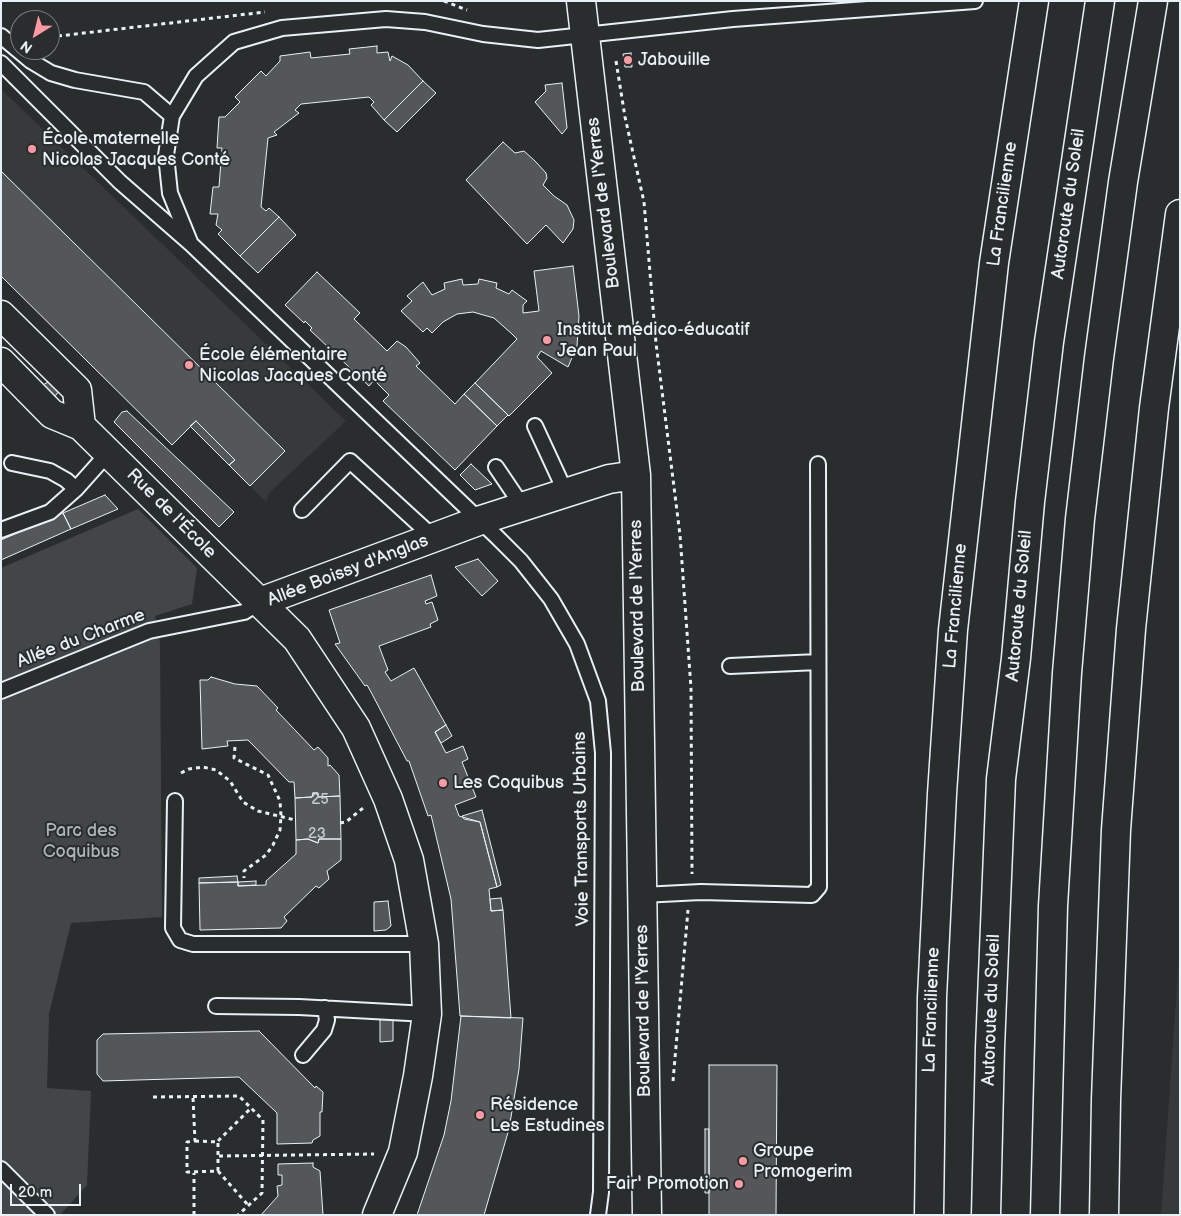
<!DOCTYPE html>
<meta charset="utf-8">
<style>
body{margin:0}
#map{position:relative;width:1181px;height:1216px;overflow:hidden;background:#2a2d2e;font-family:"Balsamiq Sans",sans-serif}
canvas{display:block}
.frame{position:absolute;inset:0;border:2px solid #e8f1f8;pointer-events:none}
.north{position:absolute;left:10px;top:10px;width:50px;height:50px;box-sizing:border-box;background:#2a2d2e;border:1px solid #767b7f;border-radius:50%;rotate:216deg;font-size:14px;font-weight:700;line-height:20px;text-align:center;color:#e8f1f8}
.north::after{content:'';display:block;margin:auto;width:18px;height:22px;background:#ff9aa2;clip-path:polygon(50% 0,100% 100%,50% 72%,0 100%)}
.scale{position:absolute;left:10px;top:1184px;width:71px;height:22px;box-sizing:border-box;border:2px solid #e8f1f8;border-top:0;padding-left:6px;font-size:15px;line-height:18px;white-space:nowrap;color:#e8f1f8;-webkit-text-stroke:4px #2a2d2e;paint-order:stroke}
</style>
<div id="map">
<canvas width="1181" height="1216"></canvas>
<div class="frame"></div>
<div class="north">N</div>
<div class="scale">20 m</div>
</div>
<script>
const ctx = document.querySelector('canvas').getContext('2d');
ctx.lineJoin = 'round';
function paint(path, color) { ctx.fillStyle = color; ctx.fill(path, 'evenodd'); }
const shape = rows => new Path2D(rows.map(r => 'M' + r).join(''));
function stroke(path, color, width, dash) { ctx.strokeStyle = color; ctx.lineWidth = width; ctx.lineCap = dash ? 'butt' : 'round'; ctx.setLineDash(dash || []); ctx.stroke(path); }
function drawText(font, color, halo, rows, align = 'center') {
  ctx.font = font + ' "Balsamiq Sans",sans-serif'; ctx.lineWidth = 4; ctx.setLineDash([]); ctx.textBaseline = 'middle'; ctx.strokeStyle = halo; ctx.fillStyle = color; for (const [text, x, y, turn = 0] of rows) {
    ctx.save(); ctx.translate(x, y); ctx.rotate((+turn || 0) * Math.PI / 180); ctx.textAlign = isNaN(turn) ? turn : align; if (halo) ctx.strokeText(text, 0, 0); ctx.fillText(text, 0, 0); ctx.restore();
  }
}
paint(shape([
 [1,89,346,421,269,493,266,502,191,426,1,276],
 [1180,944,1180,1215,1161,1215]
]), '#363a3b');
paint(shape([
 [138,509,197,568,192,604,155,616,160,643,162,917,71,923,49,1014,47,1088,91,1091,87,1185,60,1215,1,1215,1,568]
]), '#424648');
const building = shape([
 [377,46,377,53,388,52,390,61,392,56,408,65,423,81,384,120,371,105,374,102,369,97,301,104,295,110,299,113,274,132,277,135,268,138,261,207,266,211,269,208,279,217,240,256,218,234,222,230,216,225,218,214,210,214,213,187,219,187,222,148,217,148,219,117,225,117,240,102,235,97,261,71,266,76,280,61,280,56,310,52,311,58,350,54,349,49,377,46],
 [631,53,632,67,625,67,623,54,631,53],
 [423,81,436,93,397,132,384,120,423,81],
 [562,83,567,128,562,134,535,102,546,91,545,85,562,83],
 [503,142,515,153,524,151,535,161,546,173,547,178,543,185,554,196,567,205,574,220,573,229,563,243,546,225,527,244,466,180,503,142],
 [1,171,285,451,250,486,229,465,235,460,196,421,172,445,1,276,1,171],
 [279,217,296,235,258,273,240,256,279,217],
 [573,266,579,316,577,346,568,367,541,351,537,357,552,373,509,416,475,383,517,339,512,334,494,318,473,312,457,314,443,322,432,333,427,328,423,332,401,311,412,301,407,296,423,282,432,295,445,289,444,283,462,279,463,285,478,284,479,279,497,283,496,288,509,294,512,290,527,301,523,305,523,313,539,311,534,271,573,266],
 [317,272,360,313,354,319,387,351,397,341,406,347,420,363,416,366,455,404,464,394,497,426,455,470,383,401,389,395,374,380,369,386,310,330,312,328,305,321,304,323,285,305,317,272],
 [50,381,59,391,53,399,41,386,50,381],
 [475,383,508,415,497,426,464,394,475,383],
 [127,411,234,512,219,527,114,422,122,412,127,411],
 [196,421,235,460,229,465,190,426,196,421],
 [471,464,492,484,475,490,460,475,471,464],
 [105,495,118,509,71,529,63,513,105,495],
 [63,513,71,529,1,560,1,540,63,513],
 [478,559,498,581,482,596,455,567,478,559],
 [431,575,437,596,425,601,426,604,432,602,438,620,430,624,431,627,379,646,388,670,385,672,391,681,414,668,446,725,435,732,446,753,463,746,468,759,462,762,476,797,455,805,459,816,480,822,497,887,489,889,491,911,503,910,511,1018,460,1016,451,899,431,815,428,816,409,761,407,761,371,692,367,685,365,686,335,644,340,643,329,610,431,575],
 [211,677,235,684,257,686,278,708,276,710,314,750,318,747,328,758,328,766,330,765,339,775,340,796,318,797,318,793,313,793,312,797,295,798,294,782,289,782,248,740,227,741,228,746,202,749,200,680,208,680,211,677],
 [446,725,452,736,441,743,435,732,446,725],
 [313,793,318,793,318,797,340,796,341,839,319,839,318,843,308,839,296,840,295,798,312,797,313,793],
 [482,810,501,885,497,887,480,822,464,819,462,816,482,810],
 [308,839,318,843,319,839,341,839,341,860,327,871,329,879,319,888,316,886,284,917,287,921,281,928,200,930,199,883,238,882,238,886,266,885,266,881,296,854,296,840,308,839],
 [237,876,238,882,199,883,199,878,237,876],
 [256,881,256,885,238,886,238,882,256,881],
 [501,898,503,910,491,911,490,899,501,898],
 [388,901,391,926,386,930,374,931,374,902,388,901],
 [461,1016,523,1018,519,1069,509,1129,484,1215,417,1215,444,1135,451,1101,461,1016],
 [380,1019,393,1019,393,1041,380,1042,380,1019],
 [259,1031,315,1088,316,1086,323,1092,322,1112,320,1112,320,1136,313,1140,312,1143,277,1144,277,1113,239,1077,103,1081,97,1074,97,1040,103,1034,259,1031],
 [709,1065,777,1065,776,1215,709,1215,709,1065],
 [705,1129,709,1129,709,1193,705,1193,705,1129],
 [313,1163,313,1167,320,1171,323,1215,261,1215,278,1196,277,1186,282,1185,282,1175,278,1175,278,1164,313,1163]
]);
paint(building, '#535759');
stroke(building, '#e8f1f8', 1);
const service = shape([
 [1,36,31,61,51,73,75,80,144,92,172,116],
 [1,63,120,182,191,244,497,537,521,561,551,599,577,644,598,701,603,753,601,1192,598,1215],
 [190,242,170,193,166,155,172,116,196,76,234,42,282,28,386,19,425,22,483,34,538,40,733,19,975,1],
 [535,426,566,493],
 [12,463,50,471,66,480,76,489],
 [496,467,523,507],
 [302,510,350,461,434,538],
 [1,530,50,512,76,489,109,452],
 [730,666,818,662],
 [1,691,149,631,244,612,260,602],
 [175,801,173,928,180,940,193,944,424,944],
 [642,895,701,892,812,895,819,887,818,464],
 [216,1006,299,1007,427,1014],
 [303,1055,324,1030,327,1020,325,1008],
 [1,1169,47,1215]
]);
const minor = shape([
 [581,1,636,475,647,1215],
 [1,315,77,390,81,426],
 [1,362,52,414,81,426,297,639,356,728,388,799,409,860,424,944,427,1014,418,1076,403,1152,377,1215],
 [260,602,481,520,609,479,636,475]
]);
const trunk = shape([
 [929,1215,932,997,942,794,953,630,994,263,1034,1],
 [1104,1215,1106,1100,1116,830,1131,629,1154,408,1180,214]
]);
const motorway = shape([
 [986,1215,990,1048,1001,779,1016,658,1030,502,1049,342,1100,1],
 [1045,1215,1053,906,1067,673,1080,519,1099,358,1123,182,1153,1]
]);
stroke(service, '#e8f1f8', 18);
stroke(minor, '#e8f1f8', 31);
stroke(trunk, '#e8f1f8', 31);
stroke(motorway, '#e8f1f8', 31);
stroke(shape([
 [444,1,467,10],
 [50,37,265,12],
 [616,61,625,117,644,202,656,343,680,535,691,688,692,874],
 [235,747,234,758,268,775,280,801,281,816,280,830,273,845,266,855,244,871,244,878],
 [181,773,189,769,203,767,216,770,230,781,243,802,258,811,295,820],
 [340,823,346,822,363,808],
 [673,1081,688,910],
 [153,1097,239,1096,263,1120,262,1193,238,1215],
 [193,1098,195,1141],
 [195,1141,218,1142,218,1171,187,1172,187,1142,195,1141],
 [218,1141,251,1108],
 [219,1156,374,1154],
 [218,1171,248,1205],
 [194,1215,194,1173]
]), '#e8f1f8', 3, [4, 4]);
stroke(service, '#2a2d2e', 14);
stroke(minor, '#2a2d2e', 28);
stroke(trunk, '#2a2d2e', 28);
stroke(motorway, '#2a2d2e', 28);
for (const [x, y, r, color] of [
 [628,60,5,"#ff9aa2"],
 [32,149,5,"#ff9aa2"],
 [547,340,5,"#ff9aa2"],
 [189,365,5,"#ff9aa2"],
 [443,783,5,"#ff9aa2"],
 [480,1115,5,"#ff9aa2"],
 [743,1161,5,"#ff9aa2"],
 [739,1184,5,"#ff9aa2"]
]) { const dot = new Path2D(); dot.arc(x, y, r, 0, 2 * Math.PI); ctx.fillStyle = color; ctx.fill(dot); stroke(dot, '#2a2d2e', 2); }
drawText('15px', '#c3cad0', null, [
 ["25",320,800],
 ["23",317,834]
]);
drawText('18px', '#e8f1f8', '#2a2d2e', [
 ["Jabouille",638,60],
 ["École maternelle",42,139],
 ["Nicolas Jacques Conté",42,160],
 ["Institut médico-éducatif",557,330],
 ["Jean Paul",557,351],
 ["École élémentaire",199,355],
 ["Nicolas Jacques Conté",199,376],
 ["Les Coquibus",453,783],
 ["Résidence",490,1105],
 ["Les Estudines",490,1126],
 ["Groupe",753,1151],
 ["Promogerim",753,1172],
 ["Fair' Promotion",729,1184,"right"]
], 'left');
drawText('18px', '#e8f1f8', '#2a2d2e', [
 ["Boulevard de l'Yerres",604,203,-97],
 ["La Francilienne",1003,204,-82],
 ["Autoroute du Soleil",1069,204,-82],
 ["Rue de l'École",171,514,45],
 ["Allée Boissy d'Anglas",348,571,-21],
 ["Boulevard de l'Yerres",638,606,-91],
 ["La Francilienne",956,606,-85],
 ["Autoroute du Soleil",1020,606,-85],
 ["Allée du Charme",81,639,-21],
 ["Voie Transports Urbains",582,829,-91],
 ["La Francilienne",932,1010,-88],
 ["Autoroute du Soleil",992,1010,-88],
 ["Boulevard de l'Yerres",644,1011,-91]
]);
drawText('18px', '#aeb5ba', '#2a2d2e', [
 ["Parc des",81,831],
 ["Coquibus",81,852]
]);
</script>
